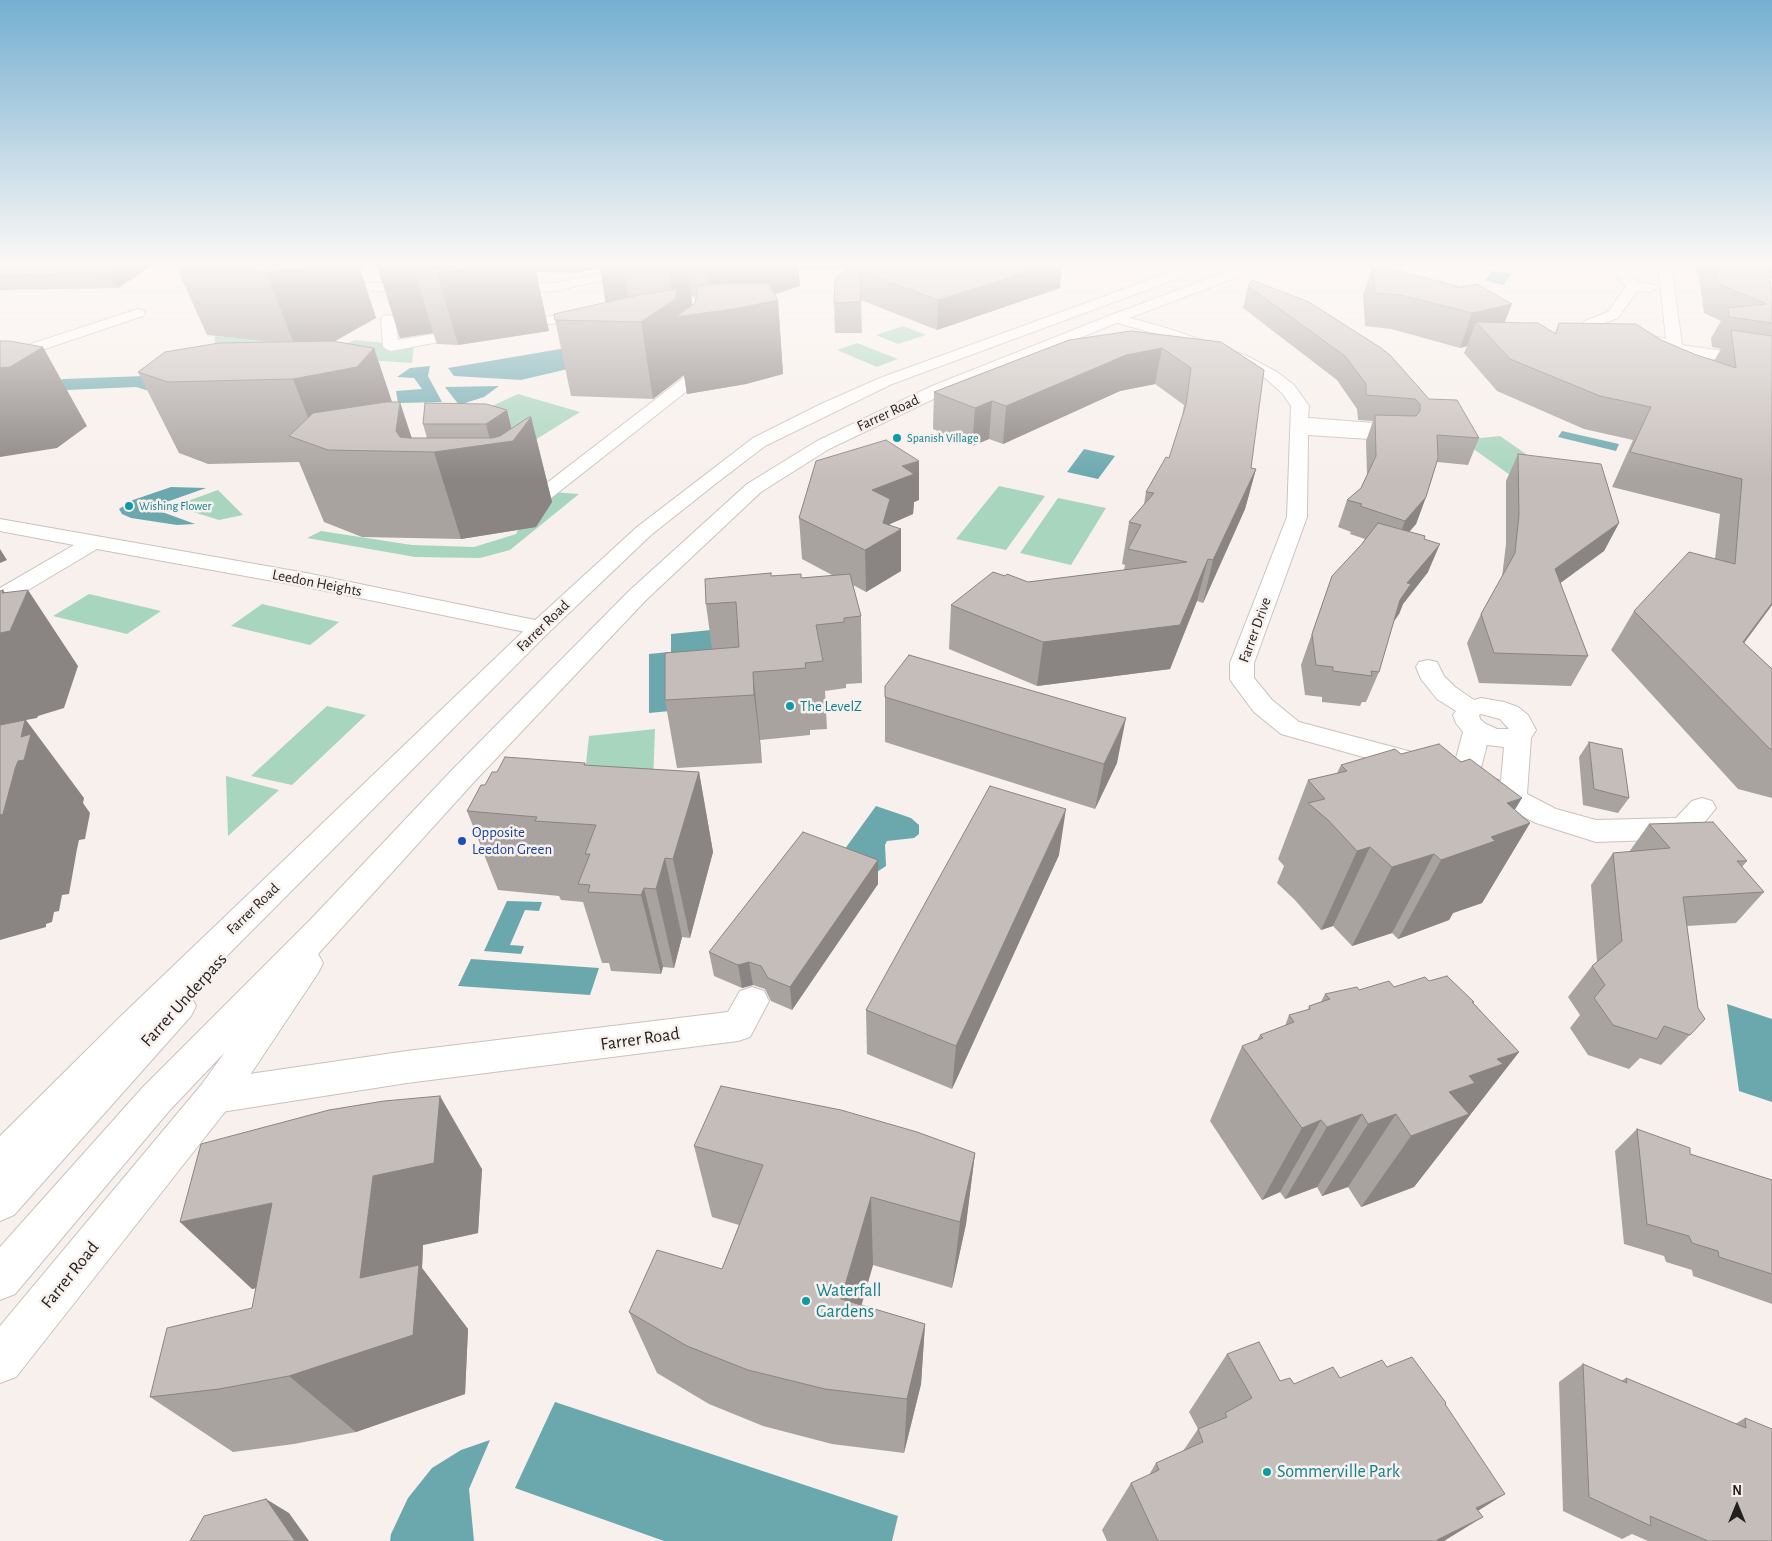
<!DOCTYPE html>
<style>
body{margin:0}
#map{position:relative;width:1772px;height:1541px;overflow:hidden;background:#f8f0ec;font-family:"Alegreya Sans",sans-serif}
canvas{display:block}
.north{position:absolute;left:1712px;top:1481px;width:50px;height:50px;-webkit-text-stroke:4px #f8f0ec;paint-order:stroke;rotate:0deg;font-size:14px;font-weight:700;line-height:20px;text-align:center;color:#221f1e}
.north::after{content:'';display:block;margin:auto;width:18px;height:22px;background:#221f1e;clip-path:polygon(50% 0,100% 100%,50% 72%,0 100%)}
</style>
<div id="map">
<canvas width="1772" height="1541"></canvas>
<div class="north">N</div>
</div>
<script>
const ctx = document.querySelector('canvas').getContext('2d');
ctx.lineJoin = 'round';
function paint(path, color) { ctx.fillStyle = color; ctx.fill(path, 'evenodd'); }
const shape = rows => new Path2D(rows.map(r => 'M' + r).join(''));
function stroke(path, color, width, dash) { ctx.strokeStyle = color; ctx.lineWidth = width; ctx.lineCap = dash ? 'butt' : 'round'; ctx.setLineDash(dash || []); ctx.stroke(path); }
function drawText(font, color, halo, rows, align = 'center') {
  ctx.font = font + ' "Alegreya Sans",sans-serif'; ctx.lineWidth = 5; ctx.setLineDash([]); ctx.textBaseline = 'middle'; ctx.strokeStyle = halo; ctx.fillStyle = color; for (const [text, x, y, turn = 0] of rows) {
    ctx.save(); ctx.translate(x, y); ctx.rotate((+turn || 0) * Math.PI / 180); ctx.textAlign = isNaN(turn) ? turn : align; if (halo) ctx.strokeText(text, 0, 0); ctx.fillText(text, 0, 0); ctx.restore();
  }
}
paint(shape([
 [688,264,892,264,859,269,662,269],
 [903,326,926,335,898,344,876,335],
 [215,336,341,346,355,340,414,346,412,363,291,355,214,362],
 [857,343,898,359,877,367,837,350],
 [518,394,580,412,506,458,435,432],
 [1500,436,1558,476,1517,480,1461,440],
 [999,486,1045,496,1006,550,956,539],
 [218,490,243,515,219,520,174,506],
 [537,491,579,494,510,550,480,558,415,557,307,538,321,531,412,545,474,547,516,534],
 [1058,498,1106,508,1071,565,1020,553],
 [89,594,161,611,127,634,53,616],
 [262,604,339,622,310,645,231,626],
 [327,706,366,715,292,785,251,776],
 [655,729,652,811,580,818,589,736],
 [226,776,279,790,228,836]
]), '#a8d5bd');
paint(shape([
 [1492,271,1511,273,1504,285,1485,281],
 [590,344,649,350,521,380,454,376,448,368],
 [430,366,428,376,442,402,398,403,396,391,422,389,414,378,397,377,410,368],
 [198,374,204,385,146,390,136,387,44,391,63,379],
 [499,386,484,397,459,405,445,387],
 [1562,431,1619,444,1616,451,1558,437],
 [1084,449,1115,456,1098,479,1067,472],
 [171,487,206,488,155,506,154,509,195,524,177,525,131,518,122,514,119,509,133,500],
 [711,630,714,671,671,674,671,634],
 [669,652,670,711,649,713,649,654],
 [876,806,911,818,919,825,919,834,914,838,887,841,885,845,886,866,874,874,834,864],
 [507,901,542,902,539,911,525,910,510,945,524,946,521,954,484,951],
 [471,959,599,968,590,995,458,986],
 [1727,1004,1772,1019,1772,1102,1739,1091],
 [555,1402,898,1516,892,1541,664,1541,515,1488],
 [490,1440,469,1489,474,1541,390,1541,391,1534,408,1498,432,1468,461,1450]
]), '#6aa8ae');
const minor = shape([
 [643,264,665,264,658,268,555,291,502,293,495,289,502,285,555,283,643,264],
 [1178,264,1192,264,1179,276,1169,276,1167,273,1178,264],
 [1223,264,1245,264,1252,265,1254,268,1247,272,1225,267,1223,264],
 [1605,264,1619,264,1637,282,1655,285,1657,288,1650,292,1637,291,1618,318,1599,325,1666,339,1658,264,1671,264,1682,345,1772,358,1772,368,1679,354,1677,359,1671,361,1665,359,1663,356,1665,348,1619,340,1589,331,1583,324,1585,321,1608,312,1626,286,1605,264],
 [329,282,421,284,428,288,421,292,324,289,322,286,324,283,329,282],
 [679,297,703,299,708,300,710,303,703,377,701,380,527,517,520,519,513,517,510,513,513,509,687,375,695,307,679,305,655,308,650,307,648,304,650,301,655,300,679,297],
 [138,309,143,310,145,313,143,316,0,364,0,354,138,309],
 [593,310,598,311,600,314,598,317,481,334,391,351,386,349,383,346,381,319,383,316,388,315,393,316,395,319,398,340,481,326,593,310],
 [1116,314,1170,329,1247,356,1277,372,1294,385,1309,406,1308,418,1400,425,1406,426,1409,430,1409,436,1406,440,1400,441,1308,435,1307,517,1254,663,1254,678,1272,700,1299,722,1427,756,1431,763,1427,770,1417,772,1281,734,1254,712,1233,684,1230,679,1230,663,1287,517,1291,406,1282,393,1265,378,1235,362,1160,335,1111,321,1109,318,1111,315,1116,314],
 [0,519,306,573,540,621,548,623,552,628,548,633,540,635,306,587,97,549,8,602,0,604,0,588,74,545,0,531,0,519],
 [1428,660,1437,662,1444,676,1455,687,1474,700,1481,698,1504,702,1518,707,1528,715,1536,730,1531,738,1527,794,1556,809,1596,820,1676,818,1692,801,1702,798,1712,801,1716,808,1694,835,1684,839,1596,842,1536,823,1477,793,1473,786,1474,784,1465,787,1455,784,1451,777,1463,732,1456,723,1453,715,1456,711,1437,699,1421,679,1416,667,1419,662,1428,660],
 [1481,714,1500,719,1509,729,1497,729,1486,724,1480,719,1479,715,1481,714],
 [1487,745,1504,747,1501,781,1487,776,1478,779,1487,745],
 [752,987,764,991,769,1001,750,1037,738,1041,407,1083,215,1113,202,1108,197,1096,202,1084,215,1079,407,1051,728,1012,740,991,752,987]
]);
const highway = shape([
 [1193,264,1211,264,1209,267,892,384,765,446,714,485,651,535,548,633,188,995,191,996,196,1006,191,1016,14,1215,0,1221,0,1136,123,1014,532,623,637,527,753,438,821,404,880,378,1193,264],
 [1248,264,1266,264,1264,267,1121,321,944,394,829,449,761,492,645,601,473,783,318,954,323,963,318,973,228,1108,16,1377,0,1383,0,1326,202,1084,225,1052,169,1111,15,1294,0,1300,0,1247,143,1087,311,919,453,769,629,591,747,484,817,441,932,386,1111,315,1248,264]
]);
stroke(minor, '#cac2bf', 2);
stroke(highway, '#cac2bf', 2);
paint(minor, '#fff');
paint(highway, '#fff');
paint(shape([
 [0,264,154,264,118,288,0,290],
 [175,264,798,264,800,286,775,294,778,300,783,374,746,384,687,394,684,375,653,399,571,396,555,320,606,302,600,267,576,273,536,272,549,331,458,345,437,344,433,333,400,338,377,264,359,264,376,318,335,341,333,341,374,348,392,402,412,438,427,438,423,424,425,403,512,428,531,417,552,502,536,527,461,539,362,537,324,522,299,462,208,464,179,453,138,372,275,342,207,335],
 [691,296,696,297,695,303,692,305],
 [1373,264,1456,288,1505,323,1555,333,1559,323,1661,340,1694,354,1714,361,1721,349,1712,347,1711,338,1721,321,1704,313,1699,277,1693,264,1772,264,1772,279,1768,276,1772,291,1772,605,1744,643,1772,669,1772,798,1738,789,1611,650,1634,611,1715,559,1720,514,1612,487,1633,440,1584,429,1497,391,1464,353,1467,346,1460,348,1391,329,1365,326,1363,295],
 [859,266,1060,288,937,330,861,300,862,333,835,333,834,303],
 [1248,286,1429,399,1479,438,1468,465,1437,462,1426,497,1416,524,1409,532,1424,539,1428,572,1403,604,1399,614,1394,621,1379,672,1366,702,1362,702,1360,706,1322,702,1322,697,1305,695,1301,665,1332,576,1361,545,1365,539,1350,534,1351,532,1338,527,1347,500,1361,488,1367,475,1366,441,1373,421,1358,420,1357,409,1337,380,1243,308],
 [1069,340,1221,342,1251,468,1256,469,1245,509,1203,603,1197,601,1170,669,1037,686,949,649,951,605,1005,576,1028,582,1124,570,1125,565,1122,564,1129,522,1144,504,1146,492,1169,458,1182,416,1184,405,1155,384,1120,391,1003,444,989,439,972,446,933,429,934,392],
 [1518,454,1619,523,1604,551,1560,583,1588,656,1571,686,1479,683,1467,643,1481,614,1502,577,1506,544,1506,481],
 [919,500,914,502,913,514,890,524,901,571,866,592,853,585,861,616,862,683,846,684,846,688,825,691,827,729,810,730,810,735,760,740,762,763,677,768,665,700,712,649,706,604,771,576,801,578,834,576,802,559,799,518],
 [885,686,1117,763,1095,809,885,742],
 [1589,742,1629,798,1618,813,1583,805,1579,757],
 [1401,754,1515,810,1530,823,1482,903,1453,913,1449,920,1398,939,1392,933,1352,946,1333,926,1321,930,1295,900,1277,883,1284,866,1278,859,1308,780,1337,773,1341,765],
 [585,763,586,766,699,772,713,852,690,938,682,937,674,968,663,967,661,974,611,971,609,963,602,963,583,902,561,900,559,896,498,890,467,811,485,785,497,772],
 [1649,824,1747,861,1742,867,1764,892,1736,923,1687,926,1698,1008,1705,1019,1661,1065,1640,1058,1629,1069,1588,1055,1570,1028,1580,1015,1568,997,1592,966,1597,962,1591,885,1613,853,1629,852],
 [1059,855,952,1089,867,1054,866,1010],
 [878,860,878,884,792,1010,771,1001,765,989,753,985,742,988,714,976,709,952],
 [1429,981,1474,1002,1473,1003,1519,1052,1414,1187,1361,1207,1348,1187,1322,1196,1317,1187,1285,1199,1280,1192,1262,1200,1210,1121,1242,1046,1257,1040,1260,1035,1285,1026,1289,1015,1308,1010,1309,1006,1321,1002,1325,994,1394,987],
 [1637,1129,1690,1154,1772,1180,1772,1304,1693,1276,1692,1270,1666,1262,1664,1256,1624,1244,1615,1151],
 [694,1146,975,1153,966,1224,952,1288,873,1265,861,1305,925,1324,921,1384,904,1453,832,1444,763,1426,709,1404,657,1373,629,1312,722,1269,739,1225,712,1217],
 [482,1169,478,1233,423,1245,422,1268,468,1329,465,1394,356,1432,294,1444,233,1452,150,1397,252,1308,256,1288,252,1289],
 [1227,1354,1280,1381,1294,1384,1340,1378,1387,1367,1445,1405,1478,1511,1444,1541,1107,1541,1102,1530,1131,1483,1149,1475,1156,1463,1183,1451,1198,1429,1189,1412],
 [1583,1364,1621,1381,1626,1378,1735,1424,1745,1418,1772,1541,1648,1541,1632,1534,1622,1539,1563,1511,1559,1382]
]), '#a9a3a0');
paint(shape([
 [125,264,154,264,118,288,110,273],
 [321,264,358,264,376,318,335,341,294,344,266,272],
 [398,264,534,264,549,331,458,345,437,273,415,272,433,333,400,338,377,266],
 [574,264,623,264,629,302,606,306,600,267,576,273],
 [668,264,687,264,693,309,778,300,783,374,746,384,687,394,684,375,653,399,641,322,673,301],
 [706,264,798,264,800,286,749,303,711,309],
 [1051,264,1062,264,1060,288,937,330,938,300],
 [1512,304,1499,337,1476,322,1467,346,1460,348,1472,313],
 [43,347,87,426,57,448,0,457,0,368],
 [374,348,398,420,400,402,416,451,319,446,293,379],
 [1162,348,1155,384,1120,391,1003,444,1006,406,1126,355],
 [992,401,989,439,972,446,975,408],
 [507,410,514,439,531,417,552,502,536,527,461,539,434,452,491,444,486,424],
 [919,461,919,500,914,502,913,514,890,524,890,536,901,529,901,571,866,592,865,550,872,490,902,466],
 [1256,469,1245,509,1203,603,1213,560],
 [1426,497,1416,524,1394,549,1405,521],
 [1619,523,1604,551,1540,598,1555,569],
 [1440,544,1428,572,1403,604,1399,614,1388,630,1407,583],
 [0,549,7,560,0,563],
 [1208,559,1197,601,1170,669,1037,686,1043,642],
 [3,590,18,612,28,590,78,666,64,708,38,716,37,718,26,720,84,798,83,803,90,813,85,839,79,840,77,849,69,894,62,895,59,911,54,912,52,922,46,924,46,927,0,940,0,633,2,593],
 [1772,603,1772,605,1716,681,1743,642],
 [753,672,760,740,762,763,754,695],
 [1126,718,1117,763,1095,809,1104,764],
 [699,772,713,852,690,938,673,859],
 [1522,798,1501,833,1530,823,1482,903,1453,913,1449,920,1398,939,1441,860,1507,803],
 [1066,809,1059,855,952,1089,956,1046],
 [1370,847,1333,926,1321,930,1357,851],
 [1434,854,1392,933,1352,946,1392,867],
 [665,858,682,937,674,968,656,889],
 [878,860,878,884,792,1010,790,987],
 [644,888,663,967,661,974,641,895],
 [749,962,753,985,742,988,738,965],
 [1519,1052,1414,1187,1361,1207,1411,1136,1449,1092,1469,1076,1497,1059],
 [440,1096,482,1169,478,1233,423,1245,422,1268,468,1329,465,1394,356,1432,289,1376,360,1278,373,1176],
 [1362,1114,1317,1187,1285,1199,1327,1127],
 [1396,1114,1348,1187,1322,1196,1368,1124],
 [1321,1120,1280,1192,1262,1200,1302,1128],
 [975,1153,966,1224,952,1288,960,1222],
 [871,1197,873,1265,846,1360,841,1299],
 [272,1203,334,1270,252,1289,180,1222],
 [925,1324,921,1384,904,1453,907,1399],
 [1505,1494,1431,1540,1476,1508],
 [266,1499,289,1513,309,1541,295,1541],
 [1483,1517,1444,1541,1435,1541]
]), '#8a8482');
const building = shape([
 [0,264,125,264,110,273,0,275,0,264],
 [175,264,321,264,309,269,266,272,175,264],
 [377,264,398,264,377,266,377,264],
 [471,264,507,264,437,273,415,272,471,264],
 [854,264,859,264,859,266,869,264,1051,264,938,300,860,271,861,302,834,303,835,278,854,264],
 [1373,264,1457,286,1455,288,1477,284,1512,304,1472,313,1401,295,1375,293,1373,264],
 [1715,264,1765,264,1772,291,1772,323,1729,317,1728,308,1767,304,1719,284,1715,264],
 [1252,280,1309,302,1381,348,1390,355,1429,399,1457,400,1479,438,1437,435,1438,458,1426,497,1405,521,1360,506,1362,504,1347,500,1361,488,1376,456,1375,415,1416,416,1420,411,1420,404,1415,399,1366,395,1366,384,1345,356,1248,286,1252,280],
 [768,283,778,300,739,308,676,317,695,303,698,286,718,284,768,283],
 [677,289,675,299,641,322,555,320,554,314,639,295,677,289],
 [1476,322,1538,323,1556,334,1559,323,1636,324,1661,340,1694,354,1736,368,1731,330,1772,336,1772,603,1743,642,1772,669,1772,749,1770,749,1634,611,1689,552,1735,564,1742,479,1630,452,1651,407,1600,396,1510,359,1476,322],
 [1131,331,1221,342,1264,370,1251,468,1256,469,1213,560,1208,559,1180,625,1043,642,951,605,993,572,1005,576,1007,574,1028,582,1187,562,1128,549,1141,525,1129,522,1154,493,1146,492,1166,457,1169,458,1186,405,1191,368,1162,348,1126,355,1006,406,992,401,975,408,934,392,1069,340,1131,331],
 [0,341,9,341,43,347,10,367,0,368,0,341],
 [332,341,374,348,357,367,293,379,168,382,138,372,165,352,219,343,332,341],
 [386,402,400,402,396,431,400,437,408,438,492,438,500,436,529,417,531,417,513,441,434,452,328,450,289,436,313,413,386,402],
 [425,403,486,404,507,410,486,424,423,424,425,403],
 [886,440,919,461,902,466,914,474,872,490,890,499,883,523,901,529,865,550,799,518,816,461,886,440],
 [1518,454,1601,464,1619,523,1555,569,1588,656,1494,653,1481,614,1515,553,1519,515,1518,454],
 [1378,523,1425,536,1424,539,1440,544,1407,583,1411,584,1400,600,1379,672,1371,671,1372,676,1333,671,1333,667,1316,665,1312,634,1332,576,1361,545,1378,523],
 [771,573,771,576,801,574,801,578,850,574,861,616,844,618,844,622,816,625,823,661,805,663,806,668,753,672,754,695,665,700,665,653,739,647,736,602,706,604,705,579,771,573],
 [3,590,2,593,28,590,10,631,0,633,0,591,3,590],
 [909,655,1126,718,1104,764,885,697,885,686,909,655],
 [25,720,21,737,31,734,24,760,18,761,15,769,3,814,0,815,0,725,25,720],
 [1589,742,1622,749,1629,798,1594,789,1589,742],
 [1439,744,1461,762,1470,759,1522,798,1507,803,1530,823,1491,837,1495,841,1441,860,1434,854,1392,867,1370,847,1357,851,1328,820,1308,803,1325,799,1308,780,1347,771,1341,765,1395,749,1401,754,1439,744],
 [505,757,585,763,584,765,699,772,673,859,665,858,656,889,644,888,641,895,588,892,590,885,578,884,590,854,585,854,596,825,535,821,537,817,467,811,481,785,485,785,492,772,497,772,505,757],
 [990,786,1066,809,956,1046,866,1010,990,786],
 [1713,822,1747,861,1737,861,1764,892,1683,897,1698,1008,1705,1019,1690,1035,1664,1026,1657,1039,1613,1025,1594,998,1605,985,1592,966,1622,941,1613,853,1670,848,1649,824,1713,822],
 [803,832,878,860,790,987,768,978,761,966,749,962,738,965,709,952,803,832],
 [1447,976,1474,1002,1472,1002,1519,1052,1497,1059,1503,1064,1469,1076,1475,1083,1449,1092,1469,1114,1411,1136,1396,1114,1368,1124,1362,1114,1327,1127,1321,1120,1302,1128,1242,1046,1263,1038,1260,1035,1294,1022,1289,1015,1310,1009,1309,1006,1330,999,1325,994,1357,987,1359,990,1389,981,1394,987,1425,977,1429,981,1447,976],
 [721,1086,841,1110,917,1132,975,1153,960,1222,871,1197,841,1299,925,1324,907,1399,825,1389,748,1370,687,1346,629,1312,657,1250,722,1269,763,1165,694,1146,721,1086],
 [440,1096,434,1163,373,1176,360,1278,419,1265,413,1335,289,1376,219,1389,150,1397,167,1328,252,1308,272,1203,180,1222,201,1144,329,1110,384,1101,440,1096],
 [1637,1129,1690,1148,1690,1154,1772,1180,1772,1274,1719,1257,1718,1251,1692,1243,1689,1236,1647,1224,1637,1129],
 [1259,1342,1280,1381,1290,1378,1294,1384,1333,1367,1340,1378,1382,1360,1387,1367,1412,1357,1446,1403,1445,1404,1505,1494,1476,1508,1483,1517,1437,1540,1438,1541,1158,1541,1131,1483,1159,1470,1156,1463,1203,1442,1198,1429,1227,1417,1225,1413,1252,1398,1227,1354,1259,1342],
 [1583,1364,1627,1383,1626,1378,1746,1428,1745,1418,1772,1429,1772,1541,1708,1541,1650,1516,1651,1526,1589,1497,1583,1364],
 [266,1499,295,1541,190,1541,204,1516,266,1499]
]);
paint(building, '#c5bdba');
stroke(building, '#8a8482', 1);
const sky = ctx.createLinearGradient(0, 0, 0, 479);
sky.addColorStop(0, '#75afd1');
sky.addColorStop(0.55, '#fcf8f6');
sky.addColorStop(1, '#fcf8f600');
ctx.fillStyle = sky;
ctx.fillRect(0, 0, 1772, 479);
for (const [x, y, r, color] of [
 [897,438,5,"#0f9aa8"],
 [129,506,5,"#0f9aa8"],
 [790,706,5,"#0f9aa8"],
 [462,841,5,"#1a4fb4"],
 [806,1301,5,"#0f9aa8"],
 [1267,1472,5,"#0f9aa8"]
]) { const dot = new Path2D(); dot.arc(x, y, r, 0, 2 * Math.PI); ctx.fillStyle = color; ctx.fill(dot); stroke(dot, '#f8f0ec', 2); }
drawText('12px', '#0d838f', '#f8f0ec', [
 ["Spanish Village",907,438],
 ["Wishing Flower",139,506]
], 'left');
drawText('15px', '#221f1e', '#f8f0ec', [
 ["Farrer Road",888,413,-25],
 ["Leedon Heights",317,583,11],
 ["Farrer Road",543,626,-44],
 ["Farrer Drive",1255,630,-70],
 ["Farrer Road",253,909,-44]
]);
drawText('15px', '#0d838f', '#f8f0ec', [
 ["The LevelZ",800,706]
], 'left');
drawText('15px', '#164399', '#f8f0ec', [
 ["Opposite",472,832],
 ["Leedon Green",472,849]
], 'left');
drawText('18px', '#221f1e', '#f8f0ec', [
 ["Farrer Underpass",184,1000,-48],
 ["Farrer Road",640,1039,-8],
 ["Farrer Road",70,1275,-51]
]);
drawText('18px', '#0d838f', '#f8f0ec', [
 ["Waterfall",816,1291],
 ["Gardens",816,1312],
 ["Sommerville Park",1277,1472]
], 'left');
</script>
